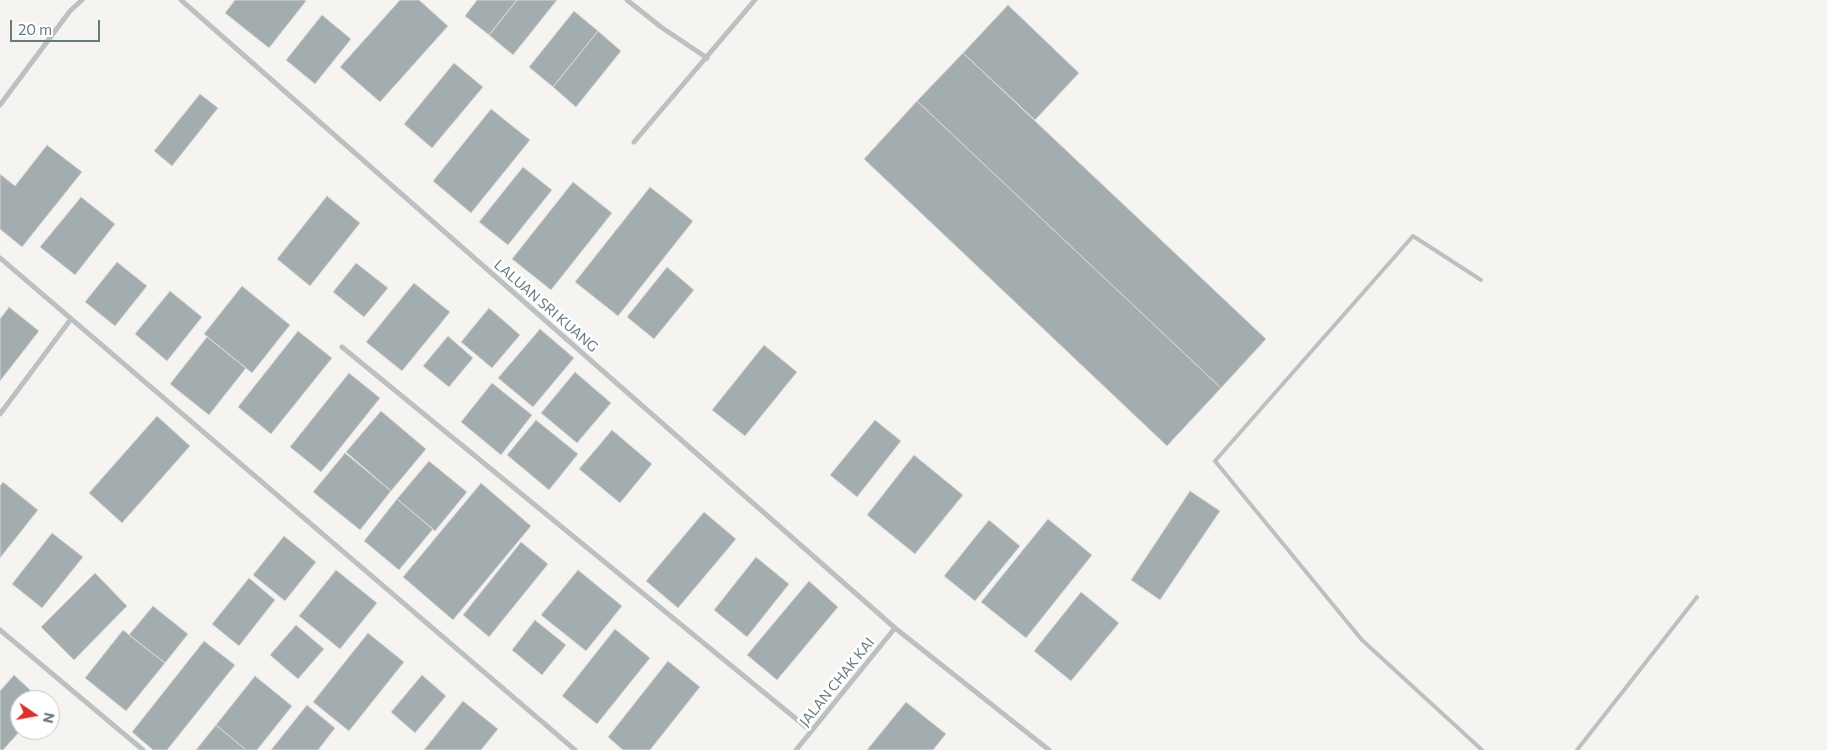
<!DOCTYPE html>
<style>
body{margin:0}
#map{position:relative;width:1827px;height:750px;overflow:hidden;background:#f5f4f1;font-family:Commissioner,sans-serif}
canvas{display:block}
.north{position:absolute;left:10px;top:690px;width:50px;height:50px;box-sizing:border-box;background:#fff;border:1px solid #c1cacd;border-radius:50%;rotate:102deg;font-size:14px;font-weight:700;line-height:20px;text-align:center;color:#657a81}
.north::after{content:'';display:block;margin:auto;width:18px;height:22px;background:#db312a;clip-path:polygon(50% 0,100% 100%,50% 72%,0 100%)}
.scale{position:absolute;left:10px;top:20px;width:90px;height:22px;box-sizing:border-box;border:2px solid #657a81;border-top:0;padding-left:6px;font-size:15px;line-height:18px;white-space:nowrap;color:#657a81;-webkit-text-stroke:4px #fff;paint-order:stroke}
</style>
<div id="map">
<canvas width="1827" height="750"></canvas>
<div class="north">N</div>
<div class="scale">20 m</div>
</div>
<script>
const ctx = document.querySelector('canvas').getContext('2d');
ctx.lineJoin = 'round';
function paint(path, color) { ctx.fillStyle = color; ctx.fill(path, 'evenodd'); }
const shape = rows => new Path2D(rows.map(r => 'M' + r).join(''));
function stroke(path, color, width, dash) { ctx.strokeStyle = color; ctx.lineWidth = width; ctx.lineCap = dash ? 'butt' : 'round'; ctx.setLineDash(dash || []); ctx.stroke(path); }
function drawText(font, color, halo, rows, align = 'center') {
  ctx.font = font + ' Commissioner,sans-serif'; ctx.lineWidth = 5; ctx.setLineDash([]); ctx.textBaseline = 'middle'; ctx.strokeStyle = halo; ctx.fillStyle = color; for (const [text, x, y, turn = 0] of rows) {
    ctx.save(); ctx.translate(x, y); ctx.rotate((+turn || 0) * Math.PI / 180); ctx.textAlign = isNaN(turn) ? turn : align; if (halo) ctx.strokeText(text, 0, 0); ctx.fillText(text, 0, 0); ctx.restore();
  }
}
const building = shape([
 [235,0,304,0,306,1,269,48,225,13,235,0],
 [400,0,419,0,448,26,380,102,340,67,400,0],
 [477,0,517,0,489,35,465,16,477,0],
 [517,0,557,0,513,55,489,35,517,0],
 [1008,5,1079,73,1035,120,963,53,1008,5],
 [574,11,598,31,553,87,529,67,574,11],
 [322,15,351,39,315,84,286,60,322,15],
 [598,31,621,51,576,107,553,87,598,31],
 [963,53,1266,339,1221,388,917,101,963,53],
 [454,63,483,87,432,148,404,124,454,63],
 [200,94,218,108,172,166,154,151,200,94],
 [917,101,1221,388,1167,446,864,159,917,101],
 [491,109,530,140,471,213,433,181,491,109],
 [47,145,82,172,22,247,0,229,0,174,15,186,47,145],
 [523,167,552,190,508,245,479,222,523,167],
 [573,182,612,213,551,290,512,259,573,182],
 [650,187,693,221,618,316,575,282,650,187],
 [327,196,360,223,310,286,277,259,327,196],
 [81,197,115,224,75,275,40,247,81,197],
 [117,262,147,286,115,326,85,302,117,262],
 [356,263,388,288,364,317,333,292,356,263],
 [667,267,694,290,654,339,627,317,667,267],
 [414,283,450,312,402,371,366,342,414,283],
 [242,286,290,325,252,373,204,334,242,286],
 [170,291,202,317,167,361,135,334,170,291],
 [9,307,39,331,0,381,0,319,9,307],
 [489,308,520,335,492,368,461,342,489,308],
 [540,329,574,358,533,407,498,378,540,329],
 [298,331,332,358,271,434,238,407,298,331],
 [448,336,473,358,449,387,423,366,448,336],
 [207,337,246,368,209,415,170,384,207,337],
 [764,345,797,372,745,436,712,410,764,345],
 [575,372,611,403,577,443,541,413,575,372],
 [349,373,380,398,321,472,290,447,349,373],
 [492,383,532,415,501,455,461,422,492,383],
 [381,411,426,449,391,491,346,452,381,411],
 [157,416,190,446,122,523,89,493,157,416],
 [536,420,578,454,549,490,507,455,536,420],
 [875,420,901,441,857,497,830,475,875,420],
 [612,430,652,464,620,503,579,469,612,430],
 [345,453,391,491,360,530,313,492,345,453],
 [914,455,963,495,915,554,867,515,914,455],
 [429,461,467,492,435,531,397,499,429,461],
 [3,482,38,510,0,558,0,486,3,482],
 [481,483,531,526,453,620,403,577,481,483],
 [1190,491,1220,511,1160,600,1131,580,1190,491],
 [397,499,433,529,399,570,364,541,397,499],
 [704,512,736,539,678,608,646,581,704,512],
 [1048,519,1092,555,1026,638,981,602,1048,519],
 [989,520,1020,546,975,601,944,576,989,520],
 [52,533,83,557,42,608,12,584,52,533],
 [284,536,316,562,285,601,253,575,284,536],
 [521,542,548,564,489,637,463,615,521,542],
 [756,557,789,584,747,637,714,610,756,557],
 [336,570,377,603,340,649,299,616,336,570],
 [578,570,622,606,586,651,541,615,578,570],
 [95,573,127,606,74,660,41,627,95,573],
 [249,578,275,600,239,646,212,624,249,578],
 [809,581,838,607,777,680,747,655,809,581],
 [1081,592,1119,623,1071,681,1034,651,1081,592],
 [153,606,188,634,165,663,129,635,153,606],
 [535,620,566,645,542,675,512,650,535,620],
 [296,625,324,649,298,679,270,655,296,625],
 [615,629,650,658,597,724,562,696,615,629],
 [123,630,165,663,126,711,85,678,123,630],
 [368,633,404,662,349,731,313,702,368,633],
 [204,641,235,665,167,750,153,750,132,732,204,641],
 [668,661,700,687,650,750,623,750,608,737,668,661],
 [14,675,41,700,20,700,20,730,21,730,3,750,0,750,0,691,14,675],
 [422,675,446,696,415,733,391,712,422,675],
 [255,676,292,706,257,750,246,750,216,725,255,676],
 [463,701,498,729,481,750,424,750,463,701],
 [906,702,946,734,933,750,867,750,906,702],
 [307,705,335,728,318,750,271,750,307,705],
 [216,725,246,750,196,750,216,725]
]);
paint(building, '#a3adb0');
stroke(building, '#d6d5d4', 1);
stroke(shape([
 [1481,280,1413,236,1215,461,1362,640,1482,750],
 [1577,750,1697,597]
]), '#bbc1c3', 4);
stroke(shape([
 [181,0,895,628,1049,750],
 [627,0,661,27,707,58],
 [0,105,70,11,82,0],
 [634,142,755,0],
 [0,258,575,750],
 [342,347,811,731],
 [0,414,71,319],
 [0,630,143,750],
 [796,750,895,628]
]), '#bbc1c3', 5);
drawText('14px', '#657a81', '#fff', [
 ["LALUAN SRI KUANG",546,306,41],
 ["JALAN CHAK KAI",837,682,-51]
]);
</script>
